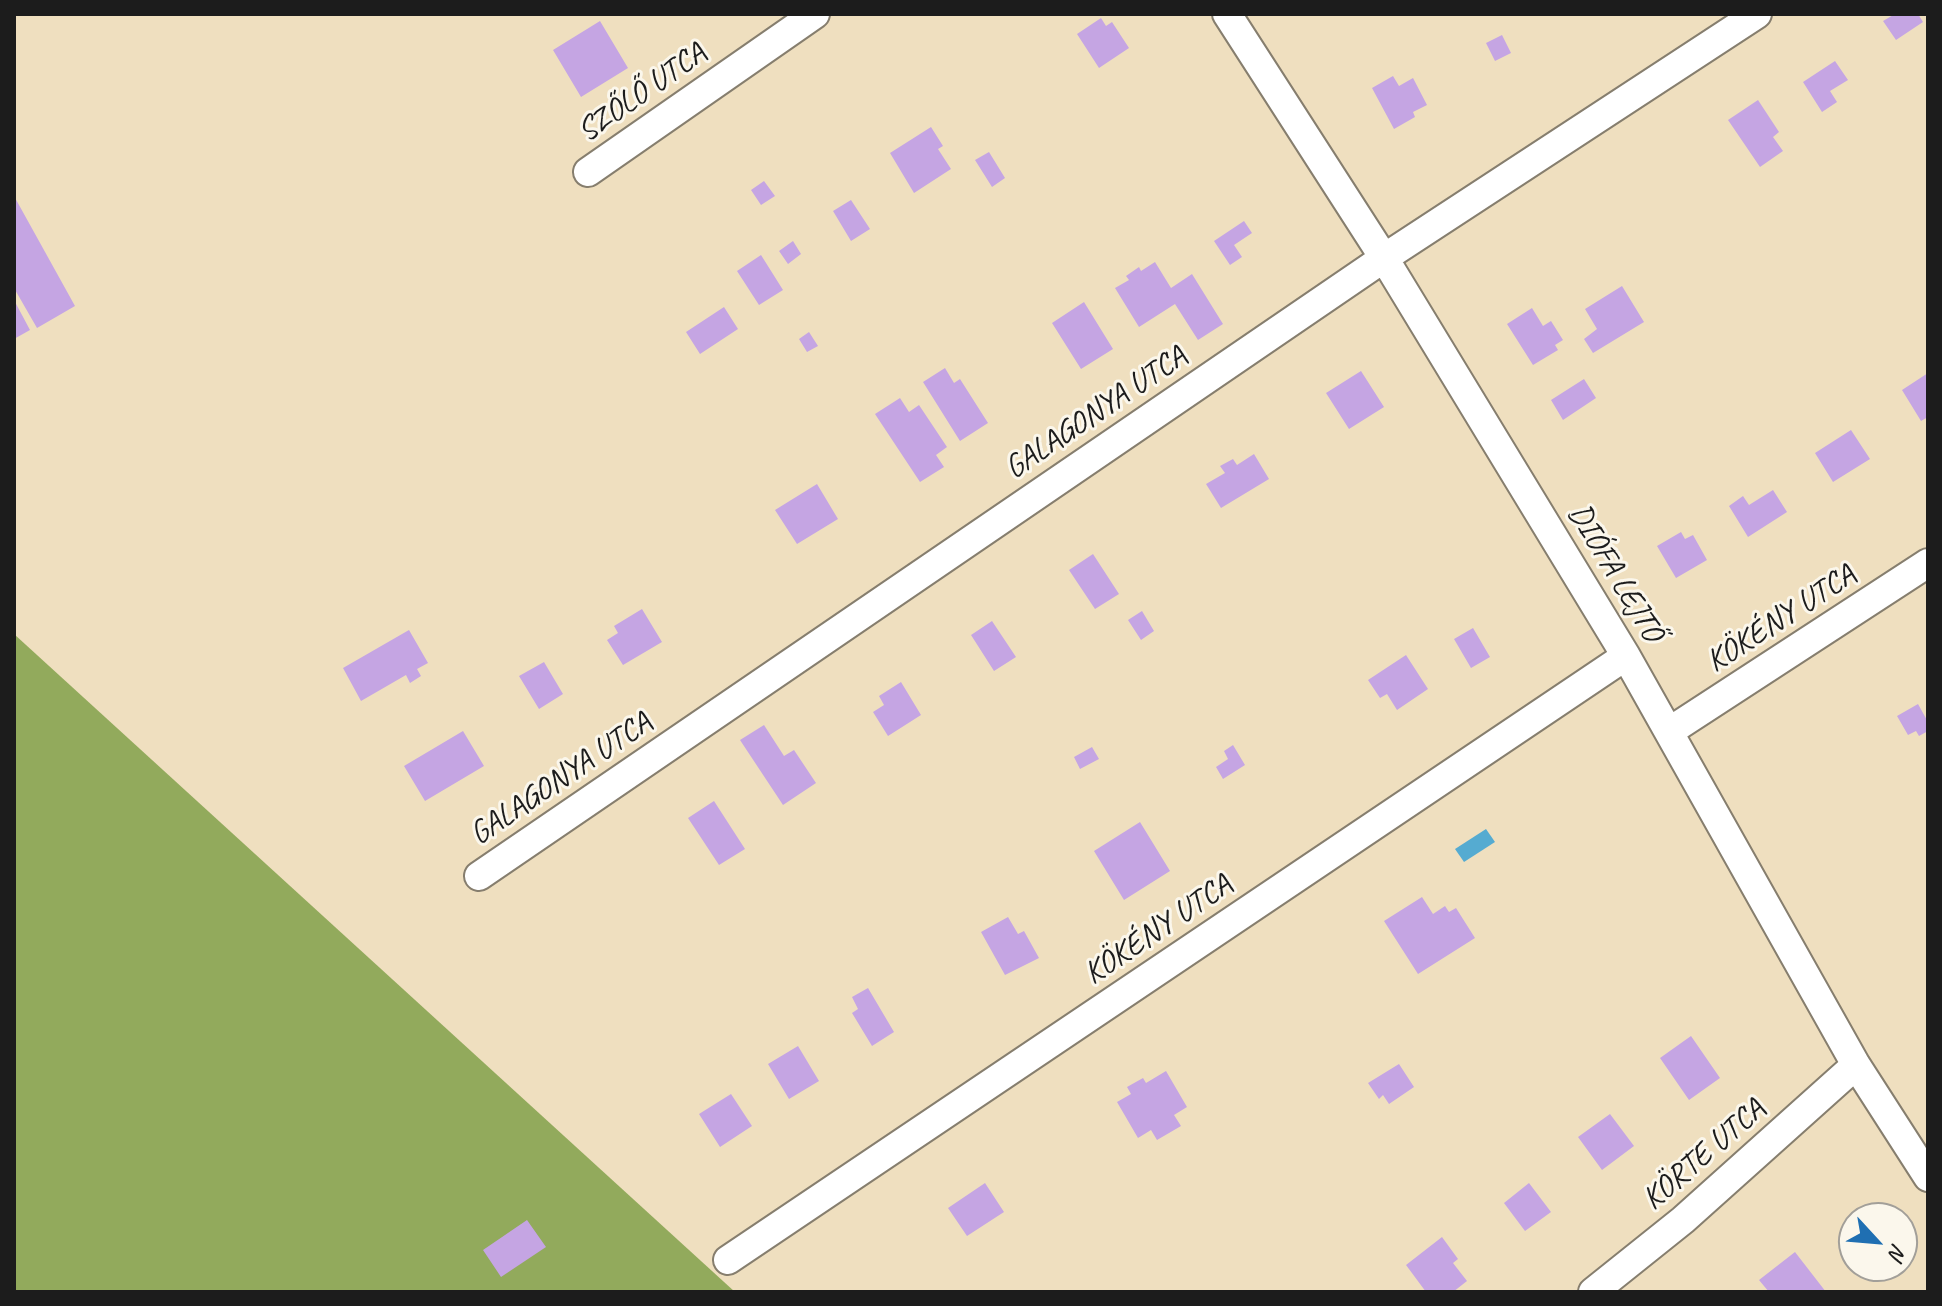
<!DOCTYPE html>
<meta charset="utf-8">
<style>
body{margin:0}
#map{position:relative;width:1942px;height:1306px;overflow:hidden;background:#efdfbf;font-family:Caveat,sans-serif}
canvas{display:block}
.frame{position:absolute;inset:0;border:16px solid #1c1c1c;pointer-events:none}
.north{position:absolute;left:1838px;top:1202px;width:80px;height:80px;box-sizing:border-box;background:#fbf7ec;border:2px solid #a29f99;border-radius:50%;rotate:116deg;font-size:22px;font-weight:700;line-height:32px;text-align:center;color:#1c1c1c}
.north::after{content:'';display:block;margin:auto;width:28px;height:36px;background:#1f6fb2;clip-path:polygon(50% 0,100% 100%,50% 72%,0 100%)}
</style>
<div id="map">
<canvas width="1942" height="1306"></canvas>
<div class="frame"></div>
<div class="north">N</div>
</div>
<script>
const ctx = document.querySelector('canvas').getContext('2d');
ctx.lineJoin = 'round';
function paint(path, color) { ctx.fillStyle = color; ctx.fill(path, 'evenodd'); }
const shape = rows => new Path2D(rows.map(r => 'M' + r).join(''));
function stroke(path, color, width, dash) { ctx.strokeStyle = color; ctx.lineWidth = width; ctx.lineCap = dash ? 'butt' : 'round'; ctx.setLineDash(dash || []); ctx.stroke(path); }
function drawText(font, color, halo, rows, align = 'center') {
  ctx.font = font + ' Caveat,sans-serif'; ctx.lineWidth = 6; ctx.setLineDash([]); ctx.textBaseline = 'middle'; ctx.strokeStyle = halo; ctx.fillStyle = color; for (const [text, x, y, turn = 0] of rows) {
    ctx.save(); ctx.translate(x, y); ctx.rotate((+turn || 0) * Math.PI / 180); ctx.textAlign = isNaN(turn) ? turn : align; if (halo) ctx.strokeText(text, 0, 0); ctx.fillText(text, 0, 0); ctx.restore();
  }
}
paint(shape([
 [14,634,735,1292,14,1292]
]), '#92aa5c');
paint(shape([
 [1486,829,1495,842,1464,862,1455,849]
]), '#55abd1');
paint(shape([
 [1895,14,1918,14,1923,22,1896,40,1883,21],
 [1101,18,1106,26,1112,22,1129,48,1099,68,1077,34],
 [600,21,628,68,581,97,553,50],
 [1502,35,1511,53,1495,61,1486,43],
 [1835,61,1848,80,1830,91,1837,102,1822,112,1803,82],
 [1393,76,1399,86,1413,78,1427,105,1413,112,1415,117,1394,129,1372,88],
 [1758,100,1779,132,1773,137,1783,151,1760,167,1728,120],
 [931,127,943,146,938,149,951,169,914,193,890,153],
 [989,152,1005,178,992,187,975,160],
 [764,181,775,196,761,205,751,190],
 [14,196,75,306,37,328,14,288],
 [851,200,870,229,851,241,833,211],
 [1244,221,1252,233,1234,245,1242,257,1230,265,1214,241],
 [793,241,801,254,788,264,779,251],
 [761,255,783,290,759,305,737,271],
 [1155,262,1171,288,1192,274,1223,324,1198,340,1175,304,1139,327,1115,288,1129,280,1126,276,1139,267,1141,271],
 [1622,286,1644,322,1593,353,1584,339,1597,329,1585,309],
 [14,300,30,330,14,339],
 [1084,302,1113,349,1081,369,1052,323],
 [724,307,738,329,700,354,686,332],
 [1532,308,1543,326,1551,321,1563,340,1555,345,1558,350,1533,365,1507,324],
 [809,332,818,346,807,352,799,339],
 [945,368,954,383,960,379,988,423,960,441,923,382],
 [1361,371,1384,407,1349,429,1326,393],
 [1928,373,1928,417,1921,421,1902,390],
 [1584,379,1596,398,1563,420,1551,400],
 [900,398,909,412,919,405,947,447,936,455,944,467,920,482,875,414],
 [1851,430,1870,459,1833,482,1815,453],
 [1254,454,1269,479,1221,508,1206,484,1225,473,1220,466,1233,459,1237,465],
 [817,484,838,519,797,544,775,510],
 [1773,490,1787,512,1748,537,1729,506,1743,496,1749,505],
 [1681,532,1685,539,1693,535,1707,560,1676,578,1657,546],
 [1093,554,1119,594,1095,609,1069,570],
 [642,609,662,642,623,665,607,640,618,633,614,626],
 [1142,611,1154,631,1141,640,1128,620],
 [992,621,1016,657,994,671,971,635],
 [1473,628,1490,657,1471,668,1454,639],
 [409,630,428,663,417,669,421,676,410,683,406,675,361,701,343,668],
 [1406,655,1428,689,1397,710,1387,694,1380,698,1368,680],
 [544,662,563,694,539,709,519,676],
 [901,682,921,715,888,736,873,712,884,705,879,696],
 [1918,704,1928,722,1928,731,1919,736,1916,731,1908,735,1897,716],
 [764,725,784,756,794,750,816,783,783,805,740,740],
 [463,731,484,766,425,801,404,766],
 [1233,745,1245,765,1223,779,1216,767,1228,759,1224,751],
 [1092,747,1099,759,1080,769,1074,757],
 [714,801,745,849,719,865,688,818],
 [1140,822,1170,871,1124,900,1094,851],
 [1422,897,1433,914,1445,906,1449,912,1456,908,1475,938,1418,974,1384,921],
 [1008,917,1018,934,1024,931,1039,958,1005,975,981,932],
 [868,988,894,1032,872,1046,852,1013,858,1009,852,997],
 [1691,1036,1720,1078,1689,1100,1660,1058],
 [798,1046,819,1081,789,1099,768,1064],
 [1399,1064,1414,1087,1389,1104,1383,1095,1379,1099,1368,1083],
 [1166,1071,1187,1107,1174,1115,1181,1126,1157,1140,1151,1130,1138,1138,1117,1102,1131,1094,1127,1087,1143,1078,1146,1083],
 [731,1094,752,1126,720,1147,699,1114],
 [1610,1114,1634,1146,1602,1170,1578,1137],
 [985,1183,1004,1212,967,1236,948,1208],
 [1529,1183,1551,1212,1525,1231,1504,1203],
 [527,1220,546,1247,501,1277,483,1250],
 [1442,1237,1458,1259,1453,1263,1467,1281,1453,1292,1426,1292,1406,1265],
 [1795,1252,1826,1292,1769,1292,1759,1280]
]), '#c5a5e3');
const minor = shape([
 [1227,14,1384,258,1626,656,1856,1065,1928,1177],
 [588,172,815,14],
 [1670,731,1928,563],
 [479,876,1384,258,1757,14],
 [728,1260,1626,656],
 [1593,1292,1683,1220,1856,1065]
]);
stroke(minor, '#867e6e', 32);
stroke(minor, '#fff', 28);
drawText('32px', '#1c1c1c', '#fbf7ec', [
 ["SZŐLŐ UTCA",642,93,-35],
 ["GALAGONYA UTCA",1096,413,-34],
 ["DIÓFA LEJTŐ",1615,573,59],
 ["KÖKÉNY UTCA",1781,619,-33],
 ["GALAGONYA UTCA",561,779,-34],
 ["KÖKÉNY UTCA",1158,930,-34],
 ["KÖRTE UTCA",1704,1155,-41]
]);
</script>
